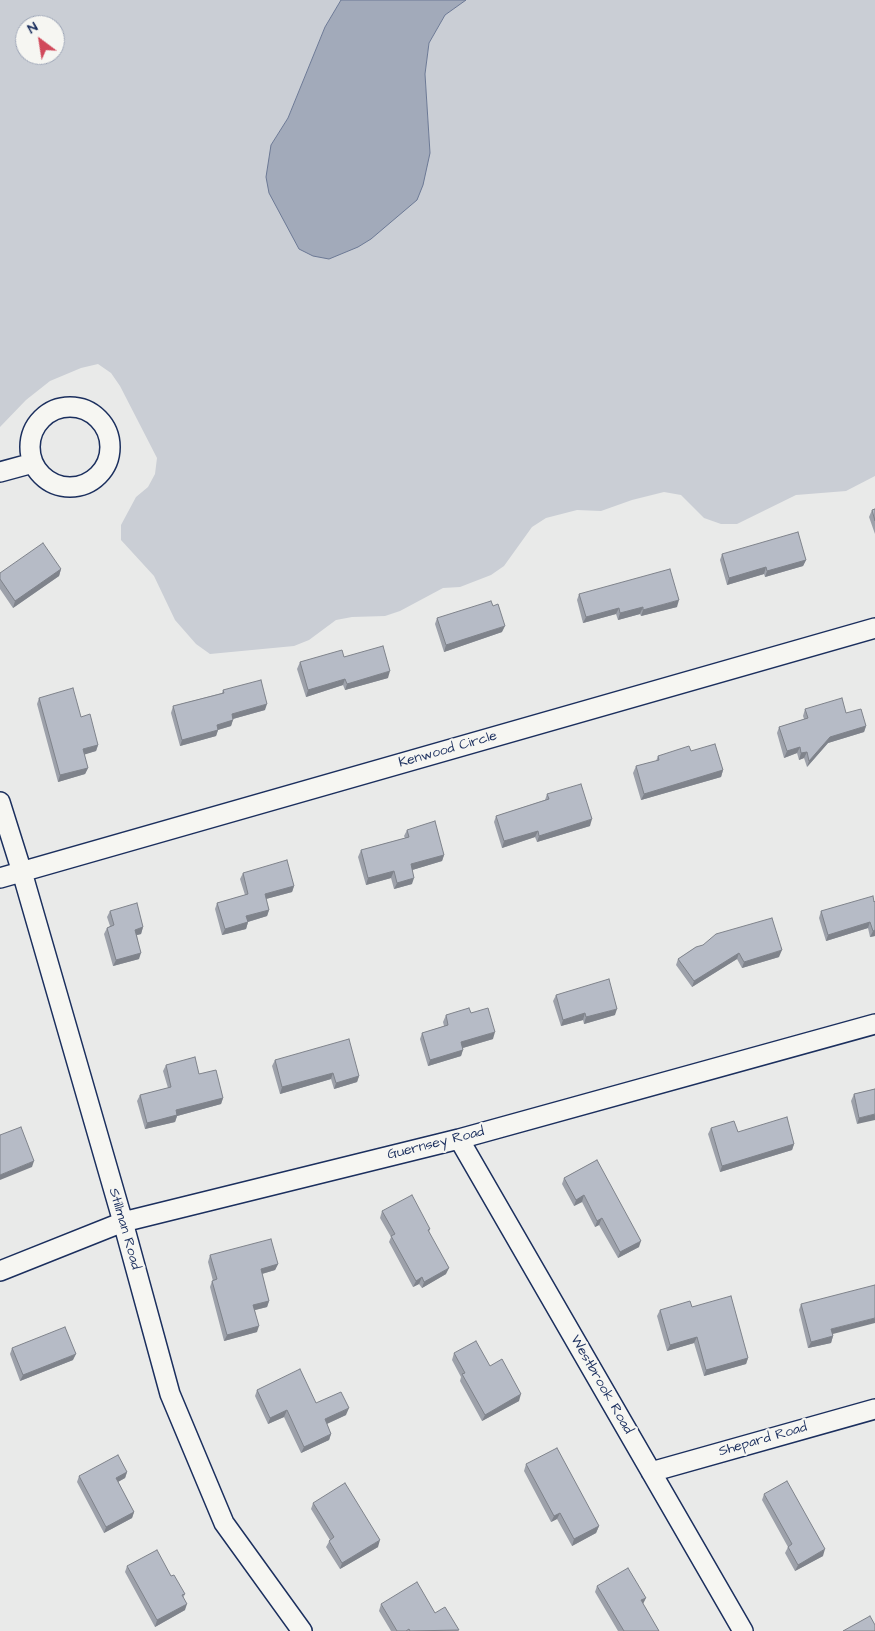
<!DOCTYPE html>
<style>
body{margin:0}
#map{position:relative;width:875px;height:1631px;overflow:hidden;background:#e9eae9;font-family:"Architects Daughter",sans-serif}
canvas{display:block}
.north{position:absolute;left:15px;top:15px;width:50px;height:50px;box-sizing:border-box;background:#f6f6f2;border:1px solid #9ea6b7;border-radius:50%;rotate:329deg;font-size:14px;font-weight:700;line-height:20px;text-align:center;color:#1b2f5e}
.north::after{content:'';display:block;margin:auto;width:18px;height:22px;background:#d1495b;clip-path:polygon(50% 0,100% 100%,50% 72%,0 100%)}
</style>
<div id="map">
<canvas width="875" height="1631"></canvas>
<div class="north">N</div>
</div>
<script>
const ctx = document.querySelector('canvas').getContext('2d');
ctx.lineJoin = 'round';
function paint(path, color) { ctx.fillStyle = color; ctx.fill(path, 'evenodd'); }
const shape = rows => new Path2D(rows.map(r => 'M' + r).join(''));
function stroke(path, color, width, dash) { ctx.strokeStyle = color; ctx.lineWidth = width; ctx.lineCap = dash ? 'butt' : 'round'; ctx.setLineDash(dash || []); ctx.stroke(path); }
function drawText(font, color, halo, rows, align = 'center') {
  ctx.font = font + ' "Architects Daughter",sans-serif'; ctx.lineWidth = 4.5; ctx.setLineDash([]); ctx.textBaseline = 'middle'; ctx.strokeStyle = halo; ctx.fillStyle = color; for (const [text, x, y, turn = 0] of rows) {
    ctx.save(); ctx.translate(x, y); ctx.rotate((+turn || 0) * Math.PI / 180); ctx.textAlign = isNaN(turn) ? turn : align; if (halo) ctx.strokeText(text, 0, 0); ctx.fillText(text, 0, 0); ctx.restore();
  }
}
paint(shape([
 [0,0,341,0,325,27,288,118,271,145,430,153,425,74,429,43,445,15,466,0,875,0,875,476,846,491,796,495,737,524,721,524,704,518,681,495,664,492,632,500,601,511,577,510,546,518,532,527,504,566,491,575,460,587,443,588,400,611,385,616,352,617,336,620,309,640,294,646,210,654,196,644,175,620,154,576,121,540,121,525,136,497,148,487,155,474,157,458,120,386,111,373,98,364,81,368,50,381,26,400,0,427],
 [25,25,55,25,55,55,25,55]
]), '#caced5');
const water = shape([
 [341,0,466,0,445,15,429,43,425,74,430,153,423,185,417,200,371,239,358,247,329,259,313,256,299,249,269,193,266,177,271,145,288,118,325,27,341,0]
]);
paint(water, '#a2aaba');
stroke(water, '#6c7995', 1);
const minor = shape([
 '30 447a40 40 0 1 1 80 0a40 40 0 1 1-80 0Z',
 [0,472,33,463],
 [0,802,22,872,123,1222,170,1394,224,1523,302,1631],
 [0,878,875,628],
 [459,1139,743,1631],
 [0,1271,123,1222,459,1139,875,1024],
 [651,1472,875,1409]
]);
stroke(minor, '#1b2f5e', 22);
stroke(minor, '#f6f6f2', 19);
paint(shape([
 [875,509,875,534,869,517,872,510],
 [722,554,806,560,803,566,765,577,764,574,727,585,720,560],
 [61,569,59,576,13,608,0,589,0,573],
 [579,594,677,607,641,616,640,614,618,620,616,614,583,623,577,600],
 [437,618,502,632,444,652,435,624],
 [344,657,388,678,345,690,343,685,306,697,297,669,300,662],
 [223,690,265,710,233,719,231,726,218,730,216,736,180,746,171,713,173,706,222,693],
 [39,698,81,717,98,745,96,751,84,754,88,768,85,774,58,782,37,704],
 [805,709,846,713,866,726,864,732,828,743,807,767,804,758,799,760,797,753,784,758,777,733,779,727,804,719,803,716],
 [691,751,723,770,721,777,641,800,633,773,636,766,656,761,658,756],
 [547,794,590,826,537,842,535,837,502,848,494,822,496,816,545,800],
 [407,830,444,855,442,861,412,870,412,884,394,889,391,878,366,885,358,857,361,850,405,838,404,836],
 [243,873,294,886,292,892,266,899,269,910,267,916,248,922,246,929,222,935,215,909,217,903,245,895,240,879],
 [875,901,875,936,870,937,868,928,826,941,819,918,821,911],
 [110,911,143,927,141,934,137,935,139,959,113,966,104,934,107,928,110,926,107,917],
 [696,947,779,957,742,968,737,959,692,987,676,965,678,959],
 [556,995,615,1015,584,1024,583,1020,561,1026,553,1001],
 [471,1013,493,1039,463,1048,461,1056,428,1066,420,1039,422,1033,444,1026,443,1022,446,1015],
 [275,1060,359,1076,357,1082,334,1089,331,1079,280,1094,272,1066],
 [166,1065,199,1074,223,1098,221,1104,177,1116,175,1122,145,1129,137,1101,140,1095,168,1088,163,1071],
 [875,1089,857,1124,851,1101,854,1094],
 [711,1128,738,1132,794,1144,792,1150,720,1172,708,1134],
 [597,1160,639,1247,618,1258,599,1225,595,1227,582,1202,574,1206,562,1184,564,1178],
 [382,1211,430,1229,429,1232,446,1274,422,1288,419,1284,413,1287,389,1242,391,1237,380,1218],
 [210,1255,278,1264,275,1270,262,1274,269,1301,267,1307,255,1310,257,1332,224,1341,210,1287,212,1281,213,1281,208,1262],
 [801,1304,833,1334,833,1336,831,1343,808,1348,799,1310],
 [692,1307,748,1358,746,1364,704,1376,694,1343,667,1351,657,1316,660,1310],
 [12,1348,73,1360,20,1381,10,1354],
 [454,1353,490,1366,519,1401,482,1421,460,1381,461,1377,452,1360],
 [257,1390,316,1403,346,1415,327,1424,331,1434,329,1440,301,1453,284,1417,268,1424,255,1396],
 [526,1464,599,1526,596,1533,572,1546,557,1519,551,1522,524,1471],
 [127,1472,125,1478,118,1482,134,1512,132,1518,104,1533,77,1482,79,1476],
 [764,1494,823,1556,795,1571,785,1553,788,1547,762,1500],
 [313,1503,378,1547,340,1569,326,1547,330,1540,311,1509],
 [127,1566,171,1576,185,1594,183,1598,185,1610,155,1627,125,1572],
 [597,1586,643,1604,659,1631,618,1631,595,1592],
 [381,1604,435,1613,459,1631,391,1631,379,1611]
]), '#9da1aa');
paint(shape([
 [806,560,803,566,765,577,767,571],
 [766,567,764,574,727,585,729,578],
 [61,569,59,576,13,608,15,601],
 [679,600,677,607,641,616,643,610],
 [643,607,640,614,618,620,620,613],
 [619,608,616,614,583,623,586,617],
 [505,626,502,632,444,652,446,645],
 [390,671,388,678,345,690,347,684],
 [345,679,343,685,306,697,308,690],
 [267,704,265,710,229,720,232,714],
 [233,720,231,726,214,731,217,725],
 [866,726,864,732,828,743,807,767,809,761,830,737],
 [218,730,216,736,180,746,182,740],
 [98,745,96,751,80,756,83,749],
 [800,747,797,753,784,758,787,751],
 [807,752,804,758,799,760,801,753],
 [88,768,85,774,58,782,60,775],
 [723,770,721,777,641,800,644,794],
 [592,819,590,826,537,842,539,836],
 [538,831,535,837,502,848,504,841],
 [444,855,442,861,409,871,411,864],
 [394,871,391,878,366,885,368,878],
 [414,878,412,884,394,889,397,883],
 [294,886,292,892,262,900,265,894],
 [269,910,267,916,244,923,246,916],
 [248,922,246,929,222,935,225,929],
 [870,922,868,928,826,941,828,935],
 [143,927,141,934,133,936,135,930],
 [875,930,875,936,870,937,873,931],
 [782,950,779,957,742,968,744,962],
 [141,953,139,959,113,966,116,960],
 [739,953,737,959,692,987,694,981],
 [617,1009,615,1015,584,1024,586,1017],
 [585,1013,583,1020,561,1026,563,1020],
 [495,1032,493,1039,459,1049,461,1042],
 [463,1050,461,1056,428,1066,430,1060],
 [333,1073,331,1079,280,1094,282,1087],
 [359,1076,357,1082,334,1089,336,1083],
 [223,1098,221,1104,177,1116,175,1122,145,1129,147,1123,176,1110],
 [875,1114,875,1120,857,1124,859,1118],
 [794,1144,792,1150,720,1172,722,1166],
 [34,1161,32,1167,0,1180,0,1175],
 [584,1195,582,1202,574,1206,576,1200],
 [602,1218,599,1225,595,1227,597,1221],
 [641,1241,639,1247,618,1258,620,1252],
 [278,1264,275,1270,258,1275,261,1269],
 [449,1268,446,1274,422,1288,424,1282],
 [422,1277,419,1284,413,1287,416,1281],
 [269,1301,267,1307,251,1311,253,1305],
 [875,1318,875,1323,829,1335,831,1329],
 [259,1326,257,1332,224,1341,227,1335],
 [833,1336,831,1343,808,1348,811,1342],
 [697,1337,694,1343,667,1351,670,1345],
 [76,1354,73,1360,20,1381,23,1375],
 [748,1358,746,1364,704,1376,706,1370],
 [521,1394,519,1401,482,1421,485,1415],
 [349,1408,346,1415,322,1426,325,1419],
 [287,1410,284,1417,268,1424,270,1418],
 [331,1434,329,1440,301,1453,304,1447],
 [127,1472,125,1478,114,1484,116,1478],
 [134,1512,132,1518,104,1533,106,1527],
 [560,1513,557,1519,551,1522,554,1516],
 [599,1526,596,1533,572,1546,574,1539],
 [380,1540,378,1547,340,1569,342,1563],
 [825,1549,823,1556,795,1571,798,1565],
 [646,1598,643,1604,641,1600],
 [187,1604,185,1610,155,1627,157,1620]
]), '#7f838b');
const building = shape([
 [875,509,875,521,872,510,875,509],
 [798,532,806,560,767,571,766,567,729,578,722,554,798,532],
 [43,543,61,569,15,601,0,579,0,573,43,543],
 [670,569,679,600,643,610,643,607,620,613,619,608,586,617,579,594,670,569],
 [491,601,493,606,498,604,505,626,446,645,437,618,491,601],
 [383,646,390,671,347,684,345,679,308,690,300,662,342,650,344,657,383,646],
 [261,680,267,704,232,714,233,720,217,725,218,730,182,740,173,706,224,693,223,690,261,680],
 [73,688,81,717,90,714,98,745,83,749,88,768,60,775,39,698,73,688],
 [842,698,846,713,861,709,866,726,830,737,809,761,807,752,801,753,800,747,787,751,779,727,808,718,805,709,842,698],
 [715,744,723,770,644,794,636,766,659,760,658,756,689,746,691,751,715,744],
 [581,784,592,819,539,836,538,831,504,841,496,816,549,799,547,794,581,784],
 [435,821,444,855,411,864,414,878,397,883,394,871,368,878,361,850,409,837,407,830,435,821],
 [287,860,294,886,265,894,269,910,246,916,248,922,225,929,217,903,248,894,243,873,287,860],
 [873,896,874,902,875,901,875,930,873,931,870,922,828,935,821,911,873,896],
 [137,903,143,927,135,930,141,953,116,960,107,928,114,925,110,911,137,903],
 [772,918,782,950,744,962,739,953,694,981,678,959,696,947,703,945,716,934,772,918],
 [609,979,617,1009,586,1017,585,1013,563,1020,556,995,609,979],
 [469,1008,471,1013,488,1008,495,1032,461,1042,463,1050,430,1060,422,1033,448,1025,446,1015,469,1008],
 [349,1039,359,1076,336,1083,333,1073,282,1087,275,1060,349,1039],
 [195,1057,199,1074,216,1070,223,1098,176,1110,177,1115,147,1123,140,1095,171,1087,166,1065,195,1057],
 [875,1089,875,1114,859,1118,854,1094,875,1089],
 [787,1117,794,1144,722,1166,711,1128,734,1121,738,1132,787,1117],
 [21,1127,34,1161,0,1175,0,1135,21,1127],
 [597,1160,641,1241,620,1252,602,1218,597,1221,584,1195,576,1200,564,1178,597,1160],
 [412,1195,430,1229,428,1230,449,1268,424,1282,422,1277,416,1281,391,1236,395,1234,382,1211,412,1195],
 [271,1239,278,1264,261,1269,269,1301,253,1305,259,1326,227,1335,212,1281,217,1279,210,1255,271,1239],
 [875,1285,875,1318,831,1329,833,1336,811,1342,801,1304,875,1285],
 [731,1296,748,1358,706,1370,697,1337,670,1345,660,1310,690,1301,692,1307,731,1296],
 [65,1327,76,1354,23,1375,12,1348,65,1327],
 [476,1341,490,1366,502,1359,521,1394,485,1415,462,1374,465,1373,454,1353,476,1341],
 [300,1369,316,1403,341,1392,349,1408,325,1419,331,1434,304,1447,287,1410,270,1418,257,1390,300,1369],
 [557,1448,599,1526,574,1539,560,1513,554,1516,526,1464,557,1448],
 [118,1455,127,1472,116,1478,134,1512,106,1527,79,1476,118,1455],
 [787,1481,825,1549,798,1565,788,1547,792,1544,764,1494,787,1481],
 [345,1483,380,1540,342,1563,329,1541,334,1537,313,1503,345,1483],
 [157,1550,171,1576,174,1575,185,1594,182,1595,187,1604,157,1620,127,1566,157,1550],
 [628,1568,646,1598,641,1600,659,1631,624,1631,597,1586,628,1568],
 [417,1582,435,1613,445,1607,459,1630,410,1631,409,1629,406,1631,397,1631,381,1604,417,1582],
 [870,1616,875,1625,875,1631,843,1631,870,1616]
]);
paint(building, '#b6bbc6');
stroke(building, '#7f838b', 1);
drawText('14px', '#1b2f5e', '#f6f6f2', [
 ["Kenwood Circle",448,750,-16],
 ["Guernsey Road",436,1144,-14],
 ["Stillman Road",124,1229,74],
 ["Westbrook Road",601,1385,60],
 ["Shepard Road",763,1440,-16]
]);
</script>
